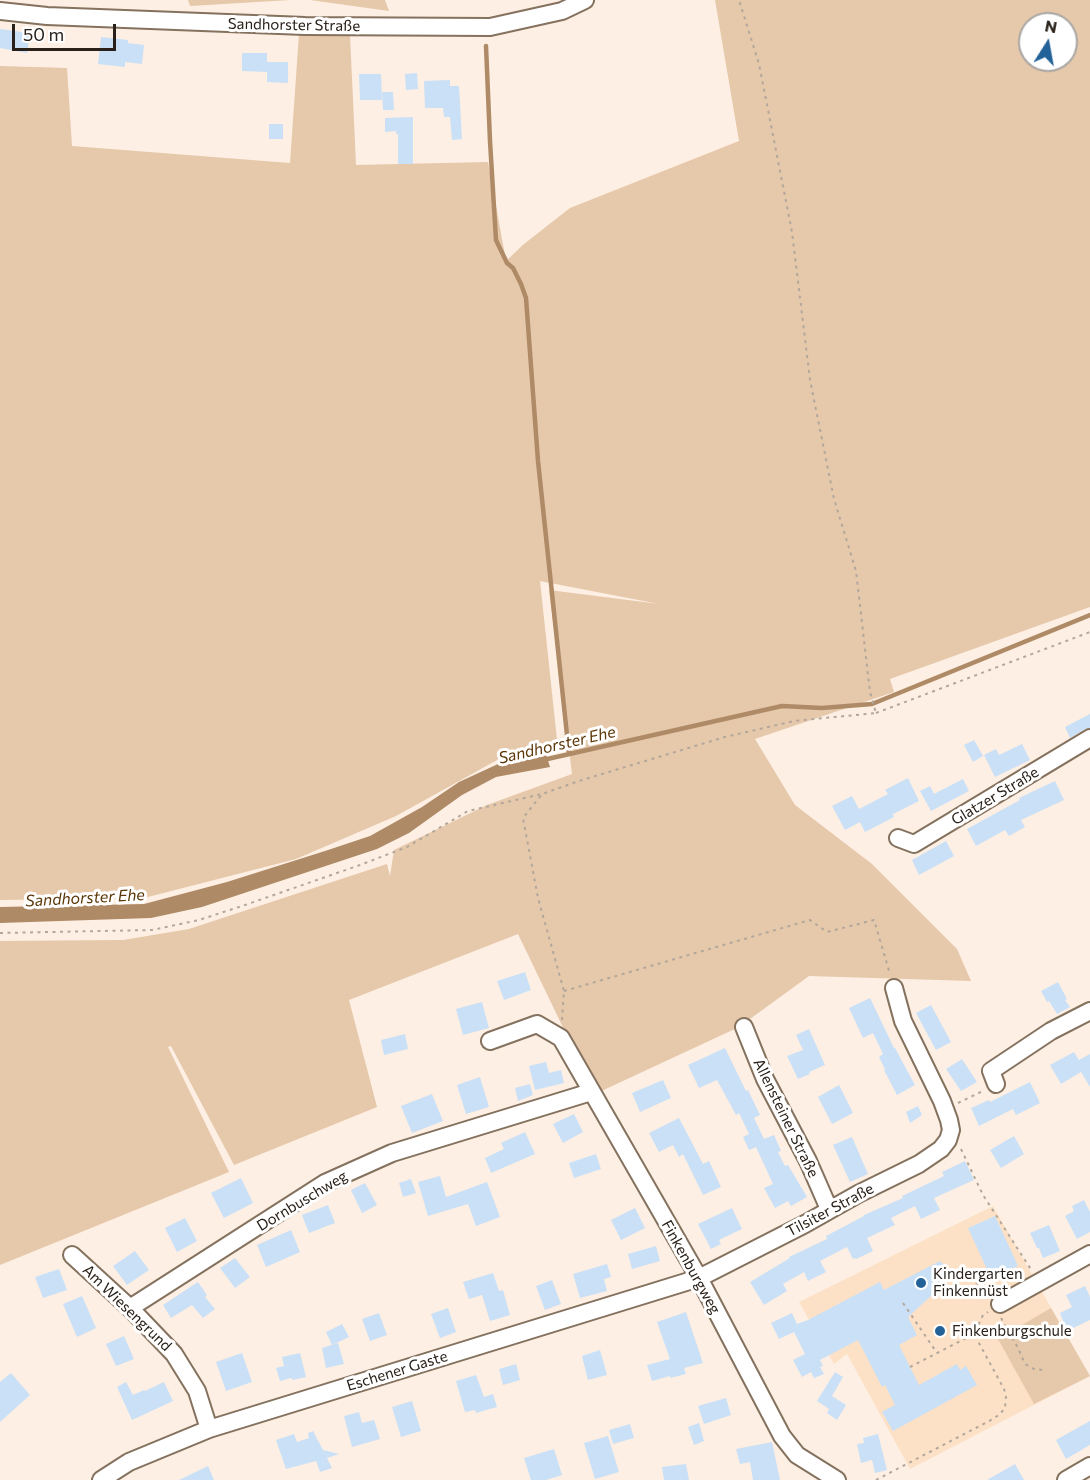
<!DOCTYPE html>
<meta charset="utf-8">
<style>
body{margin:0}
#map{position:relative;width:1090px;height:1480px;overflow:hidden;background:#fdefe3;font-family:Commissioner,sans-serif}
canvas{display:block}
.north{position:absolute;left:1018px;top:12px;width:60px;height:60px;box-sizing:border-box;background:#fff;border:2px solid #a9a6a3;border-radius:50%;rotate:11deg;font-size:16px;font-weight:700;line-height:24px;text-align:center;color:#282019}
.north::after{content:'';display:block;margin:auto;width:21px;height:27px;background:#236298;clip-path:polygon(50% 0,100% 100%,50% 72%,0 100%)}
.scale{position:absolute;left:12px;top:24px;width:104px;height:27px;box-sizing:border-box;border:3px solid #282019;border-top:0;padding-left:8px;font-size:18px;line-height:21px;white-space:nowrap;color:#282019;-webkit-text-stroke:4px #fff;paint-order:stroke}
</style>
<div id="map">
<canvas width="1090" height="1480"></canvas>
<div class="north">N</div>
<div class="scale">50 m</div>
</div>
<script>
const ctx = document.querySelector('canvas').getContext('2d');
ctx.lineJoin = 'round';
function paint(path, color) { ctx.fillStyle = color; ctx.fill(path, 'evenodd'); }
const shape = rows => new Path2D(rows.map(r => 'M' + r).join(''));
function stroke(path, color, width, dash) { ctx.strokeStyle = color; ctx.lineWidth = width; ctx.lineCap = dash ? 'butt' : 'round'; ctx.setLineDash(dash || []); ctx.stroke(path); }
function drawText(font, color, halo, rows, align = 'center') {
  ctx.font = font + ' Commissioner,sans-serif'; ctx.lineWidth = 6; ctx.setLineDash([]); ctx.textBaseline = 'middle'; ctx.strokeStyle = halo; ctx.fillStyle = color; for (const [text, x, y, turn = 0] of rows) {
    ctx.save(); ctx.translate(x, y); ctx.rotate((+turn || 0) * Math.PI / 180); ctx.textAlign = isNaN(turn) ? turn : align; if (halo) ctx.strokeText(text, 0, 0); ctx.fillText(text, 0, 0); ctx.restore();
  }
}
paint(shape([
 [993,1206,1090,1376,910,1469,847,1354,834,1364,799,1302]
]), '#fce1c6');
paint(shape([
 [188,0,291,0,190,6],
 [310,0,385,0,389,11],
 [715,0,1090,0,1090,607,890,679,894,692,755,739,795,805,872,864,957,949,971,981,809,976,739,1027,595,1094,518,934,349,1000,377,1107,234,1165,171,1046,168,1047,229,1172,0,1265,0,941,123,940,189,929,387,864,390,876,394,850,487,805,572,774,549,590,659,604,540,581,558,749,499,759,396,816,296,859,144,898,0,900,0,66,67,68,72,146,290,163,299,34,350,35,356,165,488,162,506,261,524,244,570,208,739,141],
 [1030,24,1066,24,1066,60,1030,60],
 [1051,1308,1090,1376,1034,1404,998,1339]
]), '#e6c8ab');
paint(shape([
 [546,754,550,767,496,777,462,795,409,833,377,849,202,907,151,918,0,923,0,907,144,904,227,882,325,851,370,836,422,807,459,782,498,764]
]), '#af8a66');
stroke(shape([
 [486,46,490,141,496,240,507,263,513,268,521,284,526,298,538,461,569,754],
 [543,760,782,706,822,708,872,704,1090,615]
]), '#af8a66', 4.5);
paint(shape([
 [0,29,30,33,27,53,0,48],
 [101,37,128,40,128,43,144,45,142,64,125,62,125,67,98,64],
 [242,53,267,53,267,62,288,62,288,83,267,82,267,63,267,72,242,71],
 [417,73,418,89,406,90,405,74],
 [359,74,381,74,382,100,360,100],
 [450,80,450,86,459,86,462,139,452,140,450,117,444,117,443,108,425,108,424,81],
 [382,92,393,92,394,110,383,110],
 [413,117,413,164,398,164,398,134,396,134,396,131,385,132,385,118],
 [269,124,283,124,283,139,269,139],
 [1090,714,1090,728,1085,729,1070,738,1065,727],
 [974,740,983,756,973,762,964,745],
 [1022,744,1030,760,995,777,984,755,996,749,999,755],
 [908,778,919,801,893,814,894,817,865,832,860,822,845,830,832,806,852,796,859,809,888,794,885,790],
 [963,779,969,791,931,811,920,791,930,786,934,794],
 [1055,781,1064,800,1021,820,1025,827,1009,836,1005,830,976,846,967,829,1020,800,1019,798],
 [946,841,954,856,919,875,912,860],
 [525,972,531,990,504,1000,497,981],
 [1058,982,1067,999,1065,1000,1070,1007,1057,1014,1049,1001,1047,1002,1041,991],
 [870,998,894,1048,895,1048,915,1085,897,1095,884,1070,885,1069,879,1057,883,1054,873,1033,863,1038,849,1008],
 [482,1002,489,1028,463,1035,456,1009],
 [931,1005,951,1042,936,1050,916,1013],
 [809,1029,825,1065,809,1072,810,1074,798,1079,787,1056,803,1050,796,1035],
 [405,1034,408,1049,384,1055,381,1040],
 [725,1048,746,1091,748,1090,760,1115,754,1118,764,1139,774,1135,781,1151,778,1152,785,1166,788,1165,807,1197,791,1206,788,1201,775,1208,764,1188,773,1184,756,1147,749,1150,743,1137,749,1134,739,1113,736,1115,717,1080,699,1088,688,1065],
 [1074,1052,1079,1060,1090,1054,1090,1087,1081,1072,1061,1084,1050,1065],
 [962,1059,977,1082,961,1091,946,1069],
 [546,1062,549,1073,561,1070,564,1083,535,1090,529,1066],
 [480,1077,489,1107,466,1114,457,1085],
 [663,1080,671,1098,640,1112,632,1093],
 [1030,1082,1040,1103,1016,1115,1013,1109,979,1126,971,1108,989,1100,990,1102],
 [530,1084,533,1095,518,1101,515,1088],
 [839,1085,853,1113,832,1124,818,1097],
 [432,1094,443,1121,412,1133,401,1106],
 [918,1106,922,1115,910,1123,906,1112],
 [574,1114,583,1132,563,1143,553,1124],
 [679,1118,703,1164,709,1161,721,1187,703,1195,683,1154,679,1157,673,1145,659,1152,649,1133],
 [525,1132,535,1154,491,1173,485,1158,504,1149,501,1143],
 [1014,1136,1024,1154,1001,1168,990,1150],
 [852,1137,868,1174,850,1182,833,1145],
 [596,1154,601,1169,574,1178,569,1163],
 [965,1161,974,1180,934,1198,940,1210,921,1219,915,1206,891,1218,895,1225,867,1238,873,1251,856,1259,856,1258,853,1259,847,1247,820,1261,826,1272,808,1281,804,1272,783,1284,787,1291,764,1305,750,1282,790,1258,789,1257,827,1239,826,1236,864,1216,864,1215,903,1198,902,1196,944,1176,942,1172],
 [440,1176,446,1197,487,1182,500,1217,476,1226,468,1204,428,1216,418,1182],
 [241,1178,253,1203,224,1218,211,1193],
 [411,1179,416,1193,403,1197,399,1183],
 [365,1183,377,1205,362,1213,351,1190],
 [1084,1200,1090,1212,1090,1232,1077,1239,1065,1216,1074,1211,1072,1206],
 [328,1205,335,1223,309,1233,302,1215],
 [635,1208,645,1228,621,1240,611,1220],
 [732,1208,742,1229,719,1240,721,1244,711,1249,698,1224],
 [995,1216,1018,1266,991,1278,968,1228],
 [185,1218,197,1241,177,1252,165,1228],
 [1049,1225,1060,1251,1043,1258,1039,1248,1037,1248,1030,1233],
 [291,1230,300,1252,266,1267,257,1245],
 [656,1246,660,1261,632,1269,628,1254],
 [135,1251,149,1270,127,1285,113,1266],
 [235,1258,250,1277,235,1288,220,1268],
 [940,1261,953,1276,908,1317,917,1335,899,1345,919,1385,957,1364,960,1370,966,1366,977,1385,893,1431,882,1412,895,1405,885,1385,882,1387,858,1340,820,1360,823,1366,820,1367,824,1374,814,1378,811,1372,802,1377,793,1360,805,1354,794,1332,779,1339,771,1323,792,1313,797,1324,808,1320,880,1282,884,1290],
 [607,1264,611,1277,604,1279,607,1291,580,1298,573,1274],
 [59,1269,67,1290,43,1298,35,1277],
 [493,1273,499,1291,503,1290,510,1315,490,1321,482,1295,469,1299,463,1282],
 [552,1280,561,1304,545,1310,536,1286],
 [198,1282,207,1295,205,1297,215,1309,203,1318,192,1305,171,1318,163,1305],
 [1085,1286,1090,1297,1090,1320,1067,1331,1060,1313,1072,1307,1066,1295],
 [82,1296,96,1328,77,1337,63,1304],
 [448,1308,456,1332,440,1338,431,1314],
 [686,1312,703,1363,684,1368,686,1374,670,1378,670,1376,652,1381,647,1365,670,1359,657,1322],
 [379,1313,387,1335,370,1341,362,1319],
 [342,1324,349,1337,332,1345,326,1332],
 [124,1336,134,1359,116,1366,106,1344],
 [338,1343,344,1364,326,1368,322,1348],
 [600,1350,607,1375,588,1380,582,1356],
 [242,1353,252,1382,226,1391,216,1362],
 [300,1353,306,1377,293,1380,291,1378,280,1381,276,1368,284,1366,282,1357],
 [516,1364,520,1380,503,1385,499,1369],
 [835,1372,843,1377,832,1396,846,1405,837,1420,827,1413,829,1409,817,1401],
 [11,1373,30,1395,0,1422,0,1382],
 [476,1375,484,1397,493,1394,497,1407,476,1413,475,1410,465,1412,456,1381],
 [126,1382,133,1395,144,1390,145,1391,164,1382,173,1401,132,1420,117,1387],
 [726,1398,731,1415,704,1424,698,1406],
 [412,1401,421,1431,401,1437,392,1407],
 [359,1412,362,1423,374,1420,380,1439,352,1447,344,1416],
 [1090,1421,1090,1445,1066,1459,1056,1440],
 [699,1423,704,1441,694,1445,688,1427],
 [630,1424,634,1438,613,1444,609,1430],
 [313,1431,323,1450,339,1454,327,1458,332,1468,320,1472,316,1461,286,1469,276,1440,294,1434,297,1442,309,1438,308,1433],
 [878,1434,887,1470,875,1473,872,1460,861,1463,857,1444,864,1443,863,1438],
 [608,1436,619,1472,595,1479,584,1443],
 [772,1442,780,1480,753,1480,750,1462,740,1464,736,1449],
 [554,1449,562,1475,546,1480,531,1480,524,1458],
 [686,1464,689,1480,664,1480,662,1467],
 [1015,1464,1024,1480,987,1480],
 [208,1466,214,1480,179,1480]
]), '#c9e0f7');
const minor = shape([
 [0,11,47,16,305,26,490,27,562,11,585,0],
 [898,838,914,844,1090,738],
 [744,1027,765,1079,808,1161,829,1209],
 [490,1041,537,1024,561,1038,699,1278,782,1436,797,1455,837,1480],
 [996,1084,991,1071,1051,1031,1090,1011],
 [72,1255,130,1308,174,1354,197,1391,209,1429],
 [1000,1304,1090,1254],
 [130,1308,325,1183,392,1153,591,1092],
 [101,1480,129,1462,209,1429,699,1278,805,1224,858,1194,919,1164,941,1149,948,1140,951,1130,949,1120,942,1101,903,1021,894,988],
 [1066,1480,1090,1466]
]);
stroke(minor, '#84715e', 20);
stroke(shape([
 [876,713,1090,632],
 [0,933,152,930,199,920,245,905,360,865,407,847,468,811,542,794],
 [564,991,810,920,827,932,874,920,890,974],
 [562,1020,564,991,538,898,523,818,542,794,582,780,725,737,794,721,876,713,870,692,856,571,834,499,810,380,792,232,759,64,739,0],
 [958,1103,983,1091],
 [961,1149,983,1195,1032,1271],
 [956,1272,980,1285,986,1296],
 [903,1303,937,1353],
 [1001,1318,1018,1348,1025,1364,1034,1369,1043,1370],
 [910,1367,974,1334,983,1315,988,1312],
 [876,1480,993,1419,1000,1414,1005,1408,1006,1396,1004,1389,974,1334]
]), '#b3a79c', 2, [3, 4.5]);
stroke(minor, '#fff', 16);
for (const [x, y, r, color] of [
 [921,1283,6,"#236298"],
 [940,1331,6,"#236298"]
]) { const dot = new Path2D(); dot.arc(x, y, r, 0, 2 * Math.PI); ctx.fillStyle = color; ctx.fill(dot); stroke(dot, '#fff', 2); }
drawText('15px', '#282019', '#fff', [
 ["Sandhorster Straße",294,25,1],
 ["Glatzer Straße",995,796,-31],
 ["Allensteiner Straße",786,1118,64],
 ["Dornbuschweg",302,1201,-31],
 ["Tilsiter Straße",830,1210,-28],
 ["Finkenburgweg",691,1267,61],
 ["Am Wiesengrund",127,1308,44],
 ["Eschener Gaste",397,1371,-17]
]);
drawText('15px', '#282019', '#fff', [
 ["Kindergarten",933,1274],
 ["Finkennüst",933,1291],
 ["Finkenburgschule",952,1331]
], 'left');
drawText('italic 16px', '#5b3607', '#fff', [
 ["Sandhorster Ehe",557,745,-13],
 ["Sandhorster Ehe",85,898,-3]
]);
</script>
